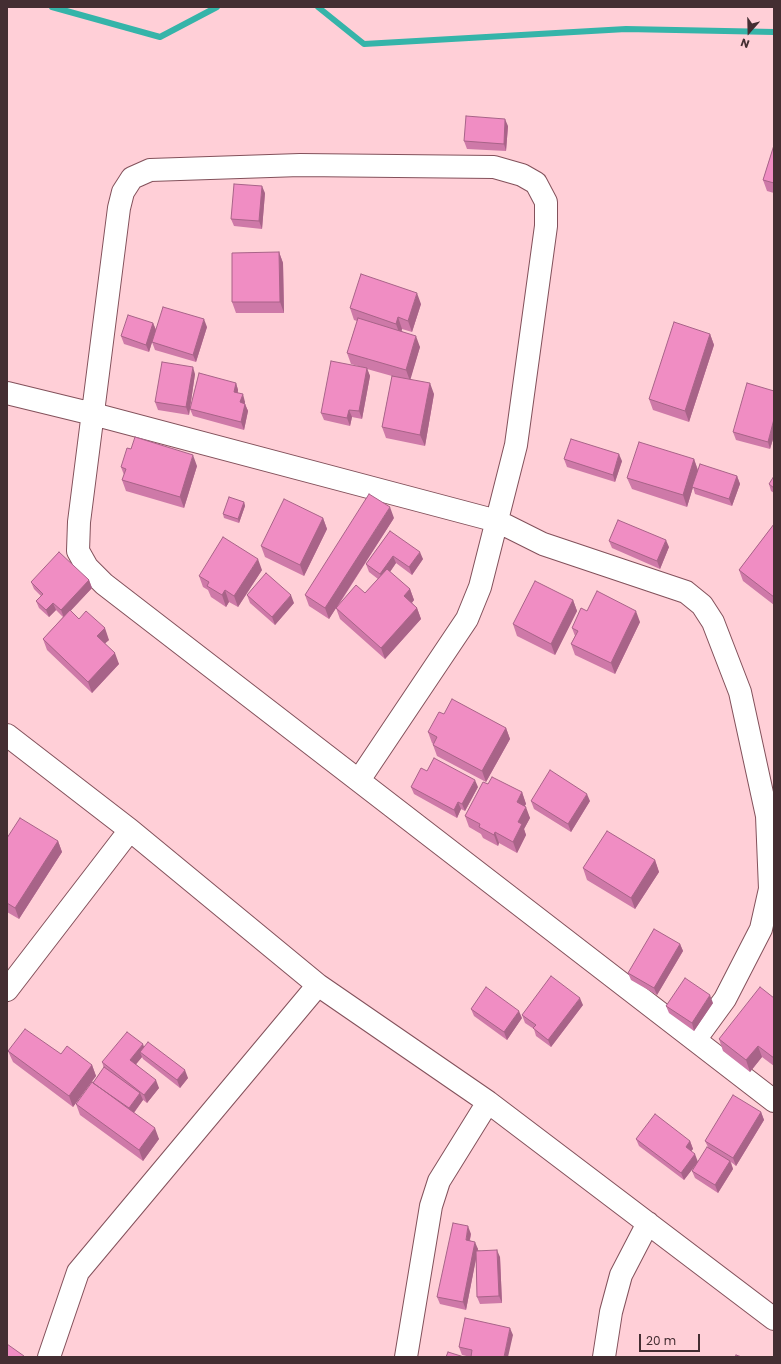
<!DOCTYPE html>
<style>
body{margin:0}
#map{position:relative;width:781px;height:1364px;overflow:hidden;background:#ffcfd7;font-family:Poppins,sans-serif}
canvas{display:block}
.frame{position:absolute;inset:0;border:8px solid #442e32;pointer-events:none}
.north{position:absolute;left:729px;top:12px;width:40px;height:40px;-webkit-text-stroke:3px #ffcfd7;paint-order:stroke;rotate:200deg;font-size:11px;font-weight:700;line-height:16px;text-align:center;color:#442e32}
.north::after{content:'';display:block;margin:auto;width:14px;height:18px;background:#442e32;clip-path:polygon(50% 0,100% 100%,50% 72%,0 100%)}
.scale{position:absolute;left:639px;top:1334px;width:61px;height:18px;box-sizing:border-box;border:2px solid #442e32;border-top:0;padding-left:5px;font-size:12px;line-height:14px;white-space:nowrap;color:#442e32;-webkit-text-stroke:3px #ffcfd7;paint-order:stroke}
</style>
<div id="map">
<canvas width="781" height="1364"></canvas>
<div class="frame"></div>
<div class="north">N</div>
<div class="scale">20 m</div>
</div>
<script>
const ctx = document.querySelector('canvas').getContext('2d');
ctx.lineJoin = 'round';
const shape = rows => new Path2D(rows.map(r => 'M' + r).join(''));
function stroke(path, color, width, dash) { ctx.strokeStyle = color; ctx.lineWidth = width; ctx.lineCap = dash ? 'butt' : 'round'; ctx.setLineDash(dash || []); ctx.stroke(path); }
function paint(path, color) { ctx.fillStyle = color; ctx.fill(path, 'evenodd'); }
stroke(shape([
 [52,7,160,37,217,7],
 [318,7,364,44,626,29,774,32]
]), '#35b4a9', 6);
const minor = shape([
 [7,393,93,414,497,521,543,544,686,592,702,605,713,622,740,692,767,816,770,889,761,929,725,999,695,1040],
 [7,735,130,830,318,985,488,1102,774,1319],
 [359,780,467,619,480,587,516,445,546,226,546,202,536,183,522,175,494,167,300,165,150,170,132,178,123,192,119,208,79,522,78,551,87,567,104,584,774,1101],
 [7,990,130,830],
 [49,1357,78,1272,318,985],
 [406,1357,431,1206,439,1181,488,1102],
 [604,1357,611,1312,621,1275,648,1223]
]);
stroke(minor, '#83515b', 24);
stroke(minor, '#fff', 22);
paint(shape([
 [508,126,506,151,467,149,464,141],
 [774,145,774,193,767,191,763,180],
 [265,193,262,229,234,226,231,219],
 [279,252,283,263,284,313,236,313,232,302],
 [421,304,412,332,402,329,402,331,420,347,410,379,434,394,425,446,386,438,382,427,392,376,367,369,370,376,362,419,352,417,350,426,324,420,321,413,365,368,351,364,347,353,357,321,354,320,350,308],
 [153,323,156,330,207,327,196,362,155,350,152,342,155,331,149,352,124,344,121,336],
 [710,334,714,345,689,422,653,410,649,399],
 [195,374,189,415,158,410,155,402],
 [236,383,238,390,238,393,245,402,245,404,248,411,244,430,193,416,190,409],
 [774,391,774,436,770,449,736,440,733,432],
 [564,459,622,461,615,482,567,467],
 [694,459,698,470,737,476,740,484,732,506,695,494,693,487,687,507,632,489,627,478],
 [197,466,184,508,126,491,122,480,124,475,121,467],
 [774,476,774,493,771,491,769,484],
 [244,502,245,506,239,523,224,518,223,514],
 [323,518,327,529,304,576,265,557,261,546],
 [394,518,338,606,365,593,378,579,369,572,366,564,390,531,423,559,412,575,396,563,390,572,410,589,414,600,412,603,417,608,421,619,385,659,340,619,336,608,329,619,309,606,305,595],
 [774,524,774,605,743,581,739,570],
 [609,541,669,547,660,569,612,548],
 [262,570,238,607,229,602,226,607,211,597,208,590,203,587,199,576],
 [89,580,92,588,70,611,79,619,109,640,105,643,119,664,92,693,47,650,43,639,63,617,56,610,49,617,39,608,36,601,41,596,34,589,31,582],
 [247,595,294,603,275,625,250,603],
 [573,600,577,611,555,655,517,636,513,624],
 [587,611,640,622,615,674,575,655,571,644,575,636,572,628],
 [444,714,506,728,510,739,486,782,437,756,433,745,433,744,432,743,428,732],
 [488,784,522,792,526,804,524,806,530,818,524,829,526,835,517,853,499,843,498,846,483,838,481,834,469,827,465,816],
 [411,787,478,787,465,811,461,809,457,818,414,794],
 [531,801,590,801,571,832,534,809],
 [7,838,58,841,62,852,19,919,7,912],
 [655,860,659,872,635,909,587,880,583,868],
 [680,944,683,951,657,995,631,980,628,973],
 [774,998,774,1066,762,1057,750,1072,723,1051,719,1039],
 [713,1003,694,1031,669,1013,666,1006],
 [583,1005,551,1047,536,1036,534,1029,525,1023,522,1015],
 [471,1009,522,1018,507,1040,474,1016],
 [144,1047,188,1078,180,1088,143,1059,142,1057,136,1064,159,1088,147,1103,142,1099,143,1100,134,1113,159,1139,143,1161,80,1115,76,1104,104,1068,102,1062],
 [8,1051,61,1054,92,1065,96,1076,73,1107,13,1062],
 [761,1112,764,1120,736,1166,731,1162,733,1169,718,1193,695,1178,692,1171,696,1164,684,1180,639,1146,636,1139,690,1141,693,1149,691,1151,698,1162,708,1147,705,1141],
 [471,1234,470,1240,478,1249,478,1250,500,1257,502,1303,480,1304,477,1297,476,1258,466,1310,440,1304,437,1297],
 [513,1335,471,1357,462,1355,459,1347]
]), '#ce79a8');
paint(shape([
 [505,119,508,126,506,151,504,144],
 [262,186,265,193,262,229,259,221],
 [279,252,283,263,284,313,280,302],
 [417,293,421,304,412,332,408,321],
 [398,317,402,329,400,335,396,324],
 [204,319,207,327,196,362,193,355],
 [153,323,156,330,149,352,146,345],
 [710,334,714,345,689,422,685,411],
 [416,336,420,347,410,381,406,370],
 [193,367,195,374,189,415,186,407],
 [367,368,370,376,362,419,359,411],
 [236,383,238,390,236,399,234,392],
 [430,383,434,394,425,446,420,435],
 [243,394,245,402,243,410,240,402],
 [245,404,248,411,244,430,241,422],
 [349,410,352,417,350,426,347,418],
 [774,419,774,436,770,449,768,442],
 [619,454,622,461,615,482,613,475],
 [193,455,197,466,184,508,180,497],
 [694,459,698,471,687,507,683,495],
 [737,476,740,484,732,506,729,499],
 [244,502,245,506,239,523,238,519],
 [390,507,394,518,329,619,325,608],
 [323,518,327,529,304,576,300,565],
 [666,540,669,547,660,569,657,561],
 [420,552,423,559,412,575,409,567],
 [393,556,396,563,383,582,380,574],
 [258,559,262,570,238,607,234,596],
 [89,580,92,588,64,618,61,610],
 [410,589,414,600,408,607,404,596],
 [225,590,229,602,226,607,222,595],
 [291,595,294,603,275,625,272,617],
 [573,600,577,611,555,655,551,644],
 [53,603,56,610,49,617,46,610],
 [417,608,421,619,385,659,381,648],
 [636,611,640,622,615,674,611,663],
 [105,628,109,640,101,647,97,636],
 [115,653,119,664,92,693,88,682],
 [506,728,510,739,486,782,482,771],
 [475,780,478,787,465,811,462,804],
 [522,792,526,804,521,813,517,802],
 [587,794,590,801,571,832,568,824],
 [458,802,461,809,457,818,454,810],
 [526,807,530,818,524,829,526,835,517,853,513,842,518,822],
 [495,832,499,843,498,846,494,835],
 [58,841,62,852,19,919,15,908],
 [655,860,659,872,635,909,631,898],
 [680,944,683,951,657,995,654,988],
 [710,995,713,1003,694,1031,692,1023],
 [580,998,583,1005,551,1047,548,1040],
 [519,1011,522,1018,507,1040,504,1032],
 [143,1044,146,1052,140,1052,142,1057,133,1068,130,1060],
 [758,1046,762,1057,750,1072,746,1060],
 [92,1065,96,1076,73,1107,69,1096],
 [185,1070,188,1078,180,1088,177,1080],
 [156,1080,159,1088,147,1103,144,1095],
 [140,1093,143,1100,132,1115,129,1108],
 [761,1112,764,1120,736,1166,733,1158],
 [155,1128,159,1139,143,1161,139,1150],
 [690,1141,693,1149,688,1155,686,1147],
 [695,1154,698,1162,684,1180,681,1173],
 [730,1161,733,1169,718,1193,715,1185],
 [468,1226,471,1234,468,1247,466,1240],
 [475,1242,478,1249,466,1310,463,1302],
 [497,1250,500,1257,502,1303,499,1296],
 [510,1328,513,1335,508,1357,504,1357]
]), '#a86388');
const building = shape([
 [466,116,505,119,504,144,464,141,466,116],
 [774,145,774,183,763,180,774,145],
 [234,184,262,186,259,221,231,219,234,184],
 [279,252,280,302,232,302,232,253,279,252],
 [361,274,417,293,408,321,398,317,396,324,350,308,361,274],
 [163,307,204,319,193,355,152,342,163,307],
 [128,315,153,323,146,345,121,336,128,315],
 [358,318,416,336,406,370,347,353,358,318],
 [674,322,710,334,685,411,649,399,674,322],
 [331,361,367,368,359,411,349,410,347,418,321,413,331,361],
 [162,362,193,367,186,407,155,402,162,362],
 [199,373,236,383,234,392,243,394,240,402,245,404,241,422,190,409,199,373],
 [392,376,430,383,420,435,382,427,392,376],
 [747,383,774,391,774,419,768,442,733,432,747,383],
 [135,437,193,455,180,497,122,480,126,469,121,467,127,448,131,449,135,437],
 [571,439,619,454,613,475,564,459,571,439],
 [639,442,694,459,683,495,627,478,639,442],
 [700,464,737,476,729,499,692,487,700,464],
 [774,476,774,488,769,484,774,476],
 [369,494,390,507,325,608,305,595,369,494],
 [229,497,244,502,238,519,223,514,229,497],
 [284,499,323,518,300,565,261,546,284,499],
 [618,520,666,540,657,561,609,541,618,520],
 [774,524,774,597,739,570,774,524],
 [390,531,420,552,409,567,393,556,380,574,366,564,390,531],
 [223,537,258,559,234,596,225,590,222,595,207,586,209,582,199,576,223,537],
 [59,552,89,580,61,610,53,603,46,610,36,601,43,594,31,582,59,552],
 [387,569,410,589,404,596,417,608,381,648,336,608,356,585,365,593,387,569],
 [266,573,291,595,272,617,247,595,266,573],
 [535,581,573,600,551,644,513,624,535,581],
 [597,591,636,611,611,663,571,644,578,631,572,628,581,608,587,611,597,591],
 [70,610,79,619,86,611,105,628,97,636,115,653,88,682,43,639,70,610],
 [452,699,506,728,482,771,433,745,437,737,428,732,439,712,444,714,452,699],
 [434,758,475,780,462,804,458,802,454,810,411,787,421,768,427,771,434,758],
 [550,770,587,794,568,824,531,801,550,770],
 [492,777,522,792,517,802,526,807,518,822,522,824,513,842,495,832,494,835,479,827,480,824,465,816,483,782,488,784,492,777],
 [20,818,58,841,15,908,7,903,7,838,20,818],
 [607,831,655,860,631,898,583,868,607,831],
 [654,929,680,944,654,988,628,973,654,929],
 [551,976,580,998,548,1040,533,1028,536,1025,522,1015,551,976],
 [685,978,710,995,692,1023,666,1006,685,978],
 [486,987,519,1011,504,1032,471,1009,486,987],
 [760,987,774,998,774,1058,758,1046,746,1060,719,1039,760,987],
 [25,1029,61,1054,67,1046,92,1065,69,1096,8,1051,25,1029],
 [127,1032,143,1044,130,1060,156,1080,144,1095,102,1062,127,1032],
 [148,1042,185,1070,177,1080,140,1052,148,1042],
 [104,1067,140,1093,129,1108,93,1083,104,1067],
 [92,1082,155,1128,139,1150,76,1104,92,1082],
 [733,1095,761,1112,733,1158,705,1141,733,1095],
 [655,1114,690,1141,686,1147,695,1154,681,1173,636,1139,655,1114],
 [707,1147,730,1161,715,1185,692,1171,707,1147],
 [453,1223,468,1226,466,1240,475,1242,463,1302,437,1297,453,1223],
 [497,1250,499,1296,477,1297,476,1251,497,1250],
 [465,1318,510,1328,504,1357,471,1357,472,1350,459,1347,465,1318],
 [7,1344,24,1356,24,1357,7,1357,7,1344],
 [448,1352,464,1357,446,1357,448,1352],
 [736,1355,742,1357,735,1357,736,1355]
]);
paint(building, '#f08dc3');
stroke(building, '#a86388', 1);
</script>
